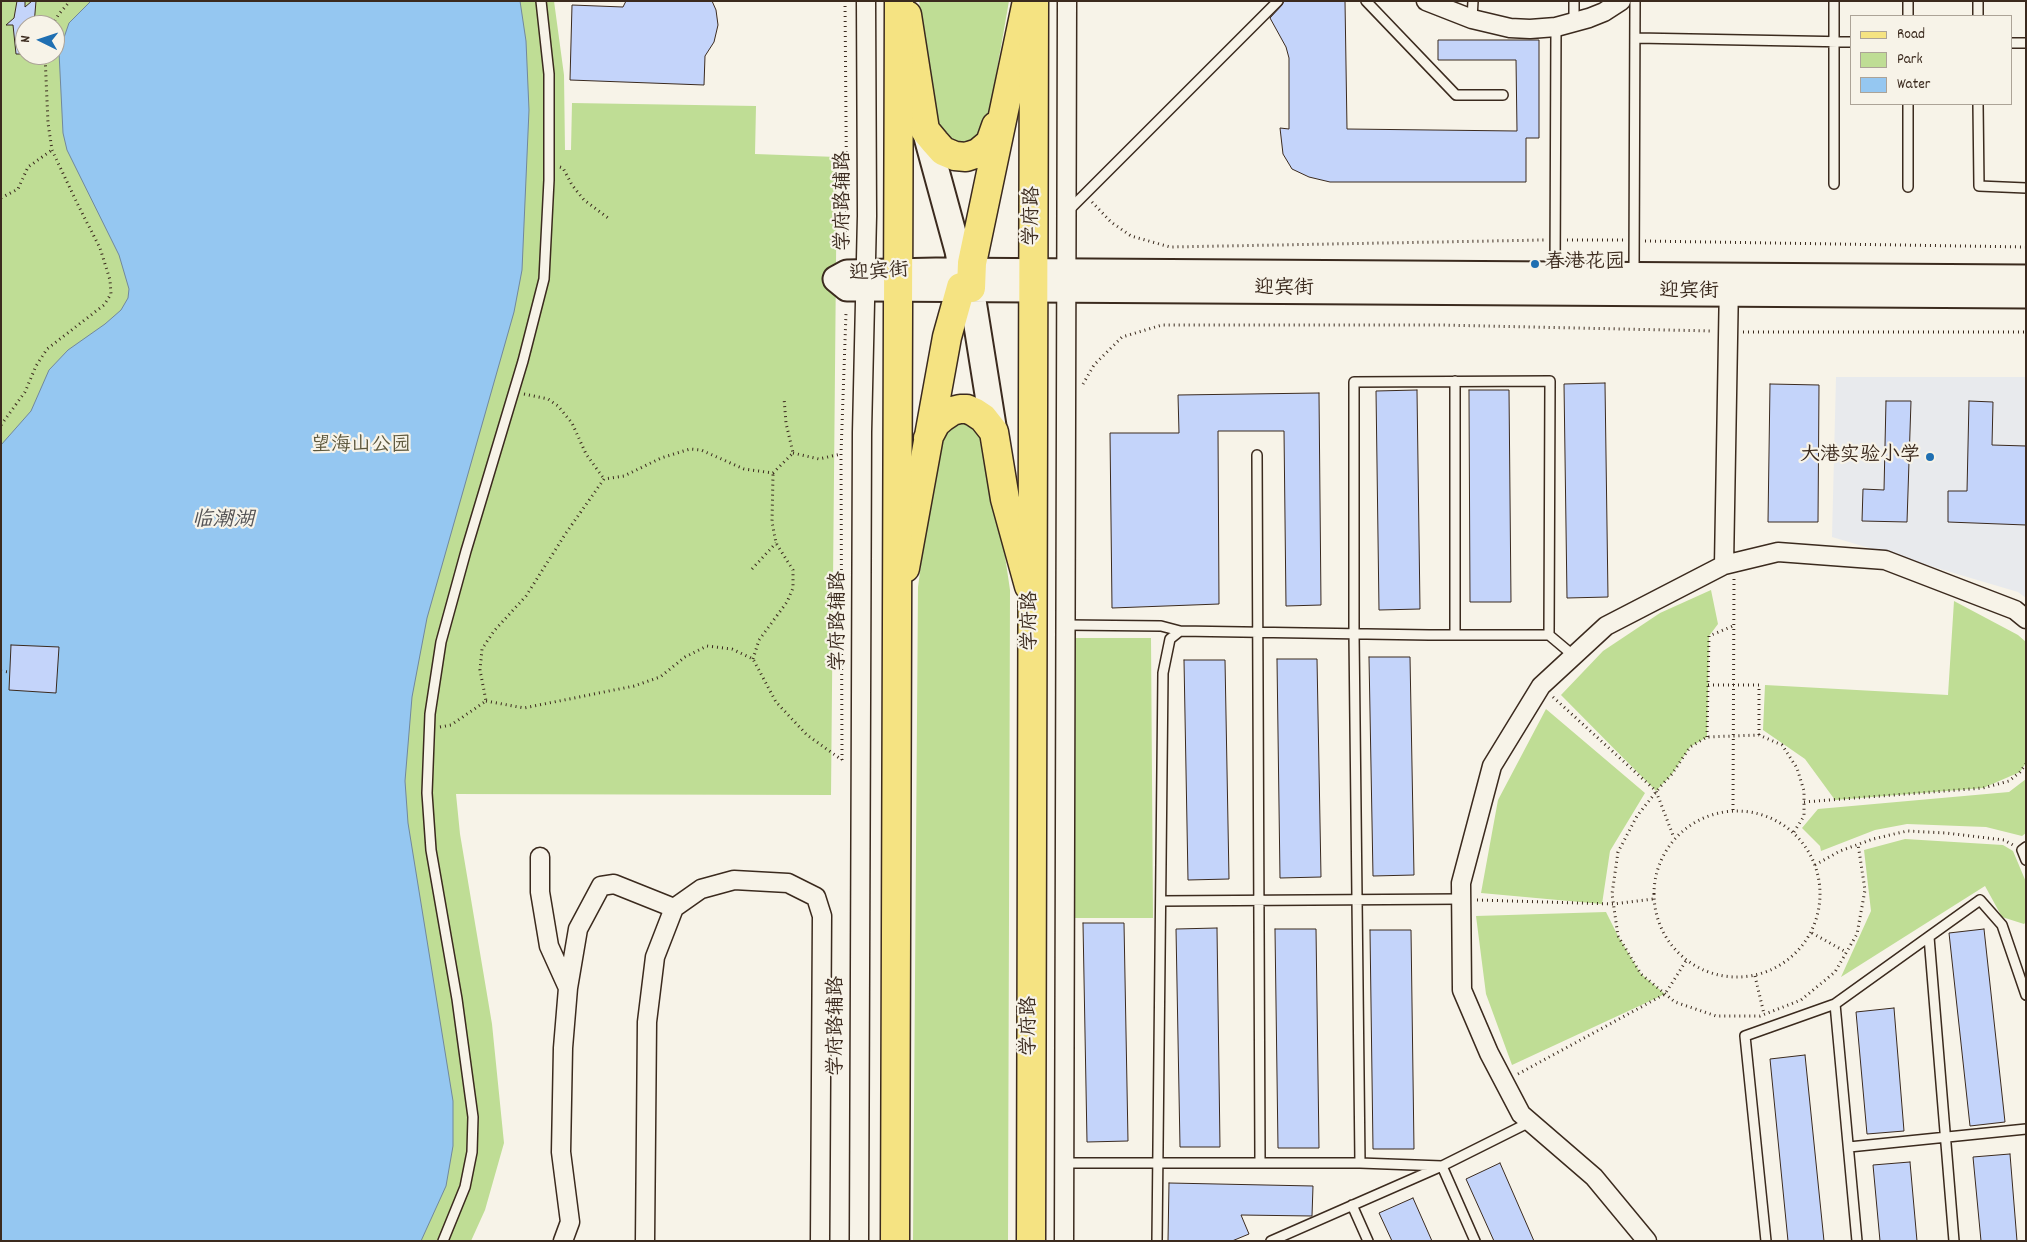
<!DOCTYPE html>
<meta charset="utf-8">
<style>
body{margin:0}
#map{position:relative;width:2027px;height:1242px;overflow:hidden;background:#f7f3e8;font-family:Dekko,sans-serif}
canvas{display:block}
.frame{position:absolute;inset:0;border:2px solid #3b2a1e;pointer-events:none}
.legend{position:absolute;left:1850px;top:15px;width:162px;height:90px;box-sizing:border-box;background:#f7f3e8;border:1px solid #aca397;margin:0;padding:6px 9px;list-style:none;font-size:15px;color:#3b2a1e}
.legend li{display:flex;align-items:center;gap:10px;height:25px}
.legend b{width:25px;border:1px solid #aca397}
.north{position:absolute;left:15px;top:15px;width:50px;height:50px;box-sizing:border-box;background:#f7f3e8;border:1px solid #aca397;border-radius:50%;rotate:274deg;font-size:14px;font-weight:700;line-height:20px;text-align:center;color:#3b2a1e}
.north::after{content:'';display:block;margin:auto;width:18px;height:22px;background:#1f6fb2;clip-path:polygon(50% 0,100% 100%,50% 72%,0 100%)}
</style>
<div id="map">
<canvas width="2027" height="1242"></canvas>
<div class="frame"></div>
<ul class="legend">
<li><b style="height:6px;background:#f5e382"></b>Road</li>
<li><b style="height:14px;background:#bfdd95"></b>Park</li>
<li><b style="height:14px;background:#95c7f1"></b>Water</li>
</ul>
<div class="north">N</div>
</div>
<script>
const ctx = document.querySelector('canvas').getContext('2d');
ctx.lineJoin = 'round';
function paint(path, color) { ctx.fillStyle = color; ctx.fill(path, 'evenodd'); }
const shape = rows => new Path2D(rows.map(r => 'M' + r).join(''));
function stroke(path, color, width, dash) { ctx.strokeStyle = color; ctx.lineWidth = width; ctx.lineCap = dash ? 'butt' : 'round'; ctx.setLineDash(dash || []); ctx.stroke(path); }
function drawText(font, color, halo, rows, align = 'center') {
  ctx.font = font + ' Dekko,"LXGW WenKai TC",sans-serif'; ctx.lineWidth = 4.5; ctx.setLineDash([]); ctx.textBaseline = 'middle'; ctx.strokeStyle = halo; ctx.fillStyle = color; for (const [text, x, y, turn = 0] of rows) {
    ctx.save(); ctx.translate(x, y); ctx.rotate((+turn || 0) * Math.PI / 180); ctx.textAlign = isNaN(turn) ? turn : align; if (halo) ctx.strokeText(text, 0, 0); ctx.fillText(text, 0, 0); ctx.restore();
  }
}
paint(shape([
 [1836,377,2026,377,2026,598,2018,592,1832,537]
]), '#e8eaed');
paint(shape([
 [1,1,554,1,564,75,565,150,571,150,572,103,756,106,755,154,837,157,831,795,456,794,460,834,492,1024,504,1143,485,1210,471,1241,1,1241],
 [25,25,55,25,55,55,25,55],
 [919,1,1009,1,986,132,965,144,955,143,945,137,939,123],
 [961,415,988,440,1010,590,1008,1241,913,1241,918,587,938,435],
 [1711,590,1718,624,1709,636,1707,737,1690,747,1672,774,1656,791,1561,695,1603,651,1660,613],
 [1954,601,2018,635,2026,642,2026,763,2020,772,1983,788,1835,800,1805,759,1763,730,1765,685,1948,695],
 [1074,638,1151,638,1153,918,1073,918],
 [1546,709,1645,793,1610,851,1602,904,1481,893,1498,800],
 [2026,779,2026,833,2022,836,1986,827,1907,824,1875,830,1821,851,1820,846,1802,828,1818,809,2009,792],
 [1905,839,2003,845,2013,851,2026,882,2026,922,2024,924,2002,917,1985,886,1841,977,1871,911,1864,850],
 [1606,912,1618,936,1641,974,1665,994,1512,1065,1486,994,1476,916]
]), '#bfdd95');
const water = shape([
 [91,1,520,1,526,41,529,110,522,270,514,312,427,618,412,697,405,781,408,823,453,1101,453,1146,446,1186,421,1241,1,1241,1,445,31,411,49,370,68,350,105,324,121,310,128,298,129,289,119,255,67,150,63,133,59,52,69,23,91,1]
]);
paint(water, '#95c7f1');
stroke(water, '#71889d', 1);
const building = shape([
 [17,1,25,1,25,7,32,1,36,1,34,25,25,25,25,54,16,54,13,25,6,25,14,18,17,1],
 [626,1,712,1,716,10,718,25,714,42,705,56,704,85,570,80,572,5,623,7,626,1],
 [1284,1,1345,1,1347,129,1517,131,1516,60,1438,60,1438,40,1539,40,1539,138,1526,138,1526,182,1330,182,1309,177,1292,169,1283,154,1280,128,1289,129,1289,58,1286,47,1270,18,1282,5,1284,1],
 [1605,383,1608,597,1567,598,1564,384,1605,383],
 [1770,384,1819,385,1818,522,1768,522,1770,384],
 [1417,390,1420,609,1379,610,1376,391,1417,390],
 [1469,390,1509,390,1511,602,1470,602,1469,390],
 [1319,393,1321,605,1286,606,1284,431,1218,431,1219,604,1112,608,1110,433,1179,433,1178,395,1319,393],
 [1886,401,1911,401,1907,522,1862,521,1863,489,1884,490,1886,401],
 [1969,401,1993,402,1992,445,2026,446,2026,525,1948,522,1948,491,1967,491,1969,401],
 [11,645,59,647,56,693,9,690,11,645],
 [1369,657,1410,657,1414,875,1373,876,1369,657],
 [1277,659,1317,659,1321,877,1280,878,1277,659],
 [1184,660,1225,660,1229,879,1188,880,1184,660],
 [1083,923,1124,923,1128,1141,1087,1142,1083,923],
 [1217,928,1220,1147,1180,1147,1176,929,1217,928],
 [1275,929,1316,929,1319,1148,1278,1148,1275,929],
 [1984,929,2005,1122,1970,1126,1949,933,1984,929],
 [1370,930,1411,930,1414,1149,1373,1149,1370,930],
 [1894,1008,1904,1131,1867,1134,1856,1012,1894,1008],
 [1805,1055,1824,1241,1788,1241,1770,1059,1805,1055],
 [2010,1154,2017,1241,1981,1241,1973,1157,2010,1154],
 [1910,1162,1917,1241,1880,1241,1873,1165,1910,1162],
 [1500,1163,1534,1241,1494,1241,1466,1179,1500,1163],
 [1169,1183,1313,1186,1312,1216,1241,1215,1249,1234,1232,1241,1168,1241,1169,1183],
 [1413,1198,1432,1241,1392,1241,1379,1213,1413,1198]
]);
paint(building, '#c4d4fa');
stroke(building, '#3b2a1e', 1);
const service = shape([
 [1366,1,1456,95,1503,95],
 [1834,1,1834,184],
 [1908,16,1908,1],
 [1978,16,1978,1],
 [1472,19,1473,1],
 [1574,22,1574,1],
 [1636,38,1851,42],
 [2011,43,2026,43],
 [1978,104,1979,186,2026,188],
 [1908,187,1908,104],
 [1068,211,1278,1],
 [1634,273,1635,1],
 [1555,275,1556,27],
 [1455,381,1455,635],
 [1257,455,1260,1162],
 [1066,625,1161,626,1180,631,1429,635,1549,635,1574,656],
 [2026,847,2022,850,2026,860],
 [1161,901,1461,899],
 [1929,937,1954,1241],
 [1835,1004,1857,1241],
 [1849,1147,2026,1129],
 [1064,1163,1360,1163,1442,1166,1475,1241],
 [1360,1163,1354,634,1354,382,1550,381,1549,635],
 [1352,1205,1368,1241],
 [443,1241,465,1187,472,1152,473,1117,457,999,431,850,427,793,430,714,441,642,466,551,523,361,544,279,549,180,549,74,541,1],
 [1157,1241,1163,673,1170,639,1180,631],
 [1271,1241,1442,1166,1530,1122],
 [1766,1241,1745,1036,1835,1004,1980,900,2002,925,2026,995]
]);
const minor = shape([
 [1426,1,1472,19,1510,28,1530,29,1556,27,1589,18,1604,12,1621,1],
 [1724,565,1729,282],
 [540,857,540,892,549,946,568,988],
 [563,1241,570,1222,561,1152,563,1048,568,988,578,929,601,886,614,884,674,908],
 [645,1241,647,1022,655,957,674,908,701,889,734,880,788,883,816,897,822,916,820,1241],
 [859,1241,862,432,867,216,866,1],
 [1064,1241,1067,1],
 [1647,1241,1594,1177,1521,1114,1489,1053,1462,990,1461,883,1492,766,1541,686,1606,626,1724,565,1778,552,1885,560,2015,610,2026,619]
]);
const secondary = shape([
 [925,130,958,251,962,272,961,287],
 [2026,278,936,271,847,273,836,279,847,288,866,288,2026,295],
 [971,288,994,432]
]);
const primary = shape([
 [907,15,925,130,935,142,943,151,955,156,966,157,978,153,990,143,996,126],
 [971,288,972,263,1027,1],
 [928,438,936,423,943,417,952,411,960,409,967,409,974,412,983,418,994,432,1005,499,1029,586],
 [905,568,947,337,961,287]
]);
const trunk = shape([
 [895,1241,899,1],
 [1031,1241,1034,1]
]);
stroke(service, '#3b2a1e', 12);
stroke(minor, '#3b2a1e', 21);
stroke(secondary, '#3b2a1e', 29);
stroke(primary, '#3b2a1e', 31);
stroke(trunk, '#3b2a1e', 31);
stroke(shape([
 [845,1,847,244],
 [52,25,59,14,70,1],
 [560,167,563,168,572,185,584,200,608,218],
 [1,198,18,189,28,167,52,150],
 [1092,202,1111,222,1131,236,1170,247,1544,240],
 [1567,240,1624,240],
 [1645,241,2026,247],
 [1743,332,2026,332],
 [1083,384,1094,365,1122,337,1162,325,1441,325,1712,331],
 [524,394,548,399,558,406,572,423,586,454,604,479],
 [1,425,25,392,36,366,47,349,104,305,111,294,110,280,100,248,77,203,52,150,48,123,45,55],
 [793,453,819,459,841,454],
 [752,569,776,543],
 [753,659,759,640,787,602,793,588,793,570,776,543,772,522,773,474],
 [1,671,9,672],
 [1708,685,1759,685,1759,735],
 [1553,697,1656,791,1674,838],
 [486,701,524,708,634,686,660,677,685,657,707,646,732,649,753,659,776,702,807,735,842,760],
 [440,727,451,725,486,701,480,670,482,649,494,631,526,596,566,533,604,479,624,476,661,458,690,449,701,450,744,469,773,473,793,453,786,423,784,398],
 [1707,737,1709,636,1733,626],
 [842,760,841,454,846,313],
 [1804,802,1983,788,2009,781,2020,772,2026,764],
 [1733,810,1734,578],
 '1654 894a83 83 0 1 1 166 0a83 83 0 1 1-166 0Z',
 [1794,832,1804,816,1804,791,1797,768,1782,745,1759,735,1707,737,1690,747,1672,774,1660,787,1637,816,1618,852,1612,894,1618,936,1641,974,1675,1002,1716,1016,1760,1016,1801,1000,1835,972,1857,934,1865,890,1858,844],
 [1815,865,1840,851,1873,839,1907,831,1946,833,2004,840,2013,845],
 [1477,900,1613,904,1653,899],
 [1812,933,1846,952],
 [1755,976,1764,1014],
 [1518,1074,1665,994,1686,961]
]), '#3b2a1e', 3, [1, 4]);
stroke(service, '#f7f3e8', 9);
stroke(minor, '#f7f3e8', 18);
stroke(secondary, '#f7f3e8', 25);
stroke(primary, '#f5e382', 28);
stroke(trunk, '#f5e382', 28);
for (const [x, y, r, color] of [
 [1535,264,5,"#1f6fb2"],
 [1930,457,5,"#1f6fb2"]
]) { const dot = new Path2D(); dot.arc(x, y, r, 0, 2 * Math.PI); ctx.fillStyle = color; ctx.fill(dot); stroke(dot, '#f7f3e8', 2); }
drawText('20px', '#3b2a1e', '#f7f3e8', [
 ["学府路辅路",845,201,-90],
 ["学府路",1034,216,-89],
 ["迎宾街",879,274,-4],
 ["迎宾街",1284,290],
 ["迎宾街",1689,293],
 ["学府路辅路",840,621,-90],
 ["学府路",1032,621,-90],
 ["学府路辅路",838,1026,-90],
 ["学府路",1031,1026,-90]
]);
drawText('20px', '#3b2a1e', '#f7f3e8', [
 ["春港花园",1545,264],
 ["大港实验小学",1920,457,"right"]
], 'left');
drawText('20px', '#5c573c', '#f7f3e8', [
 ["望海山公园",361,447]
]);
drawText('italic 21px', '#525153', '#f7f3e8', [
 ["临潮湖",223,522]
]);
</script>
